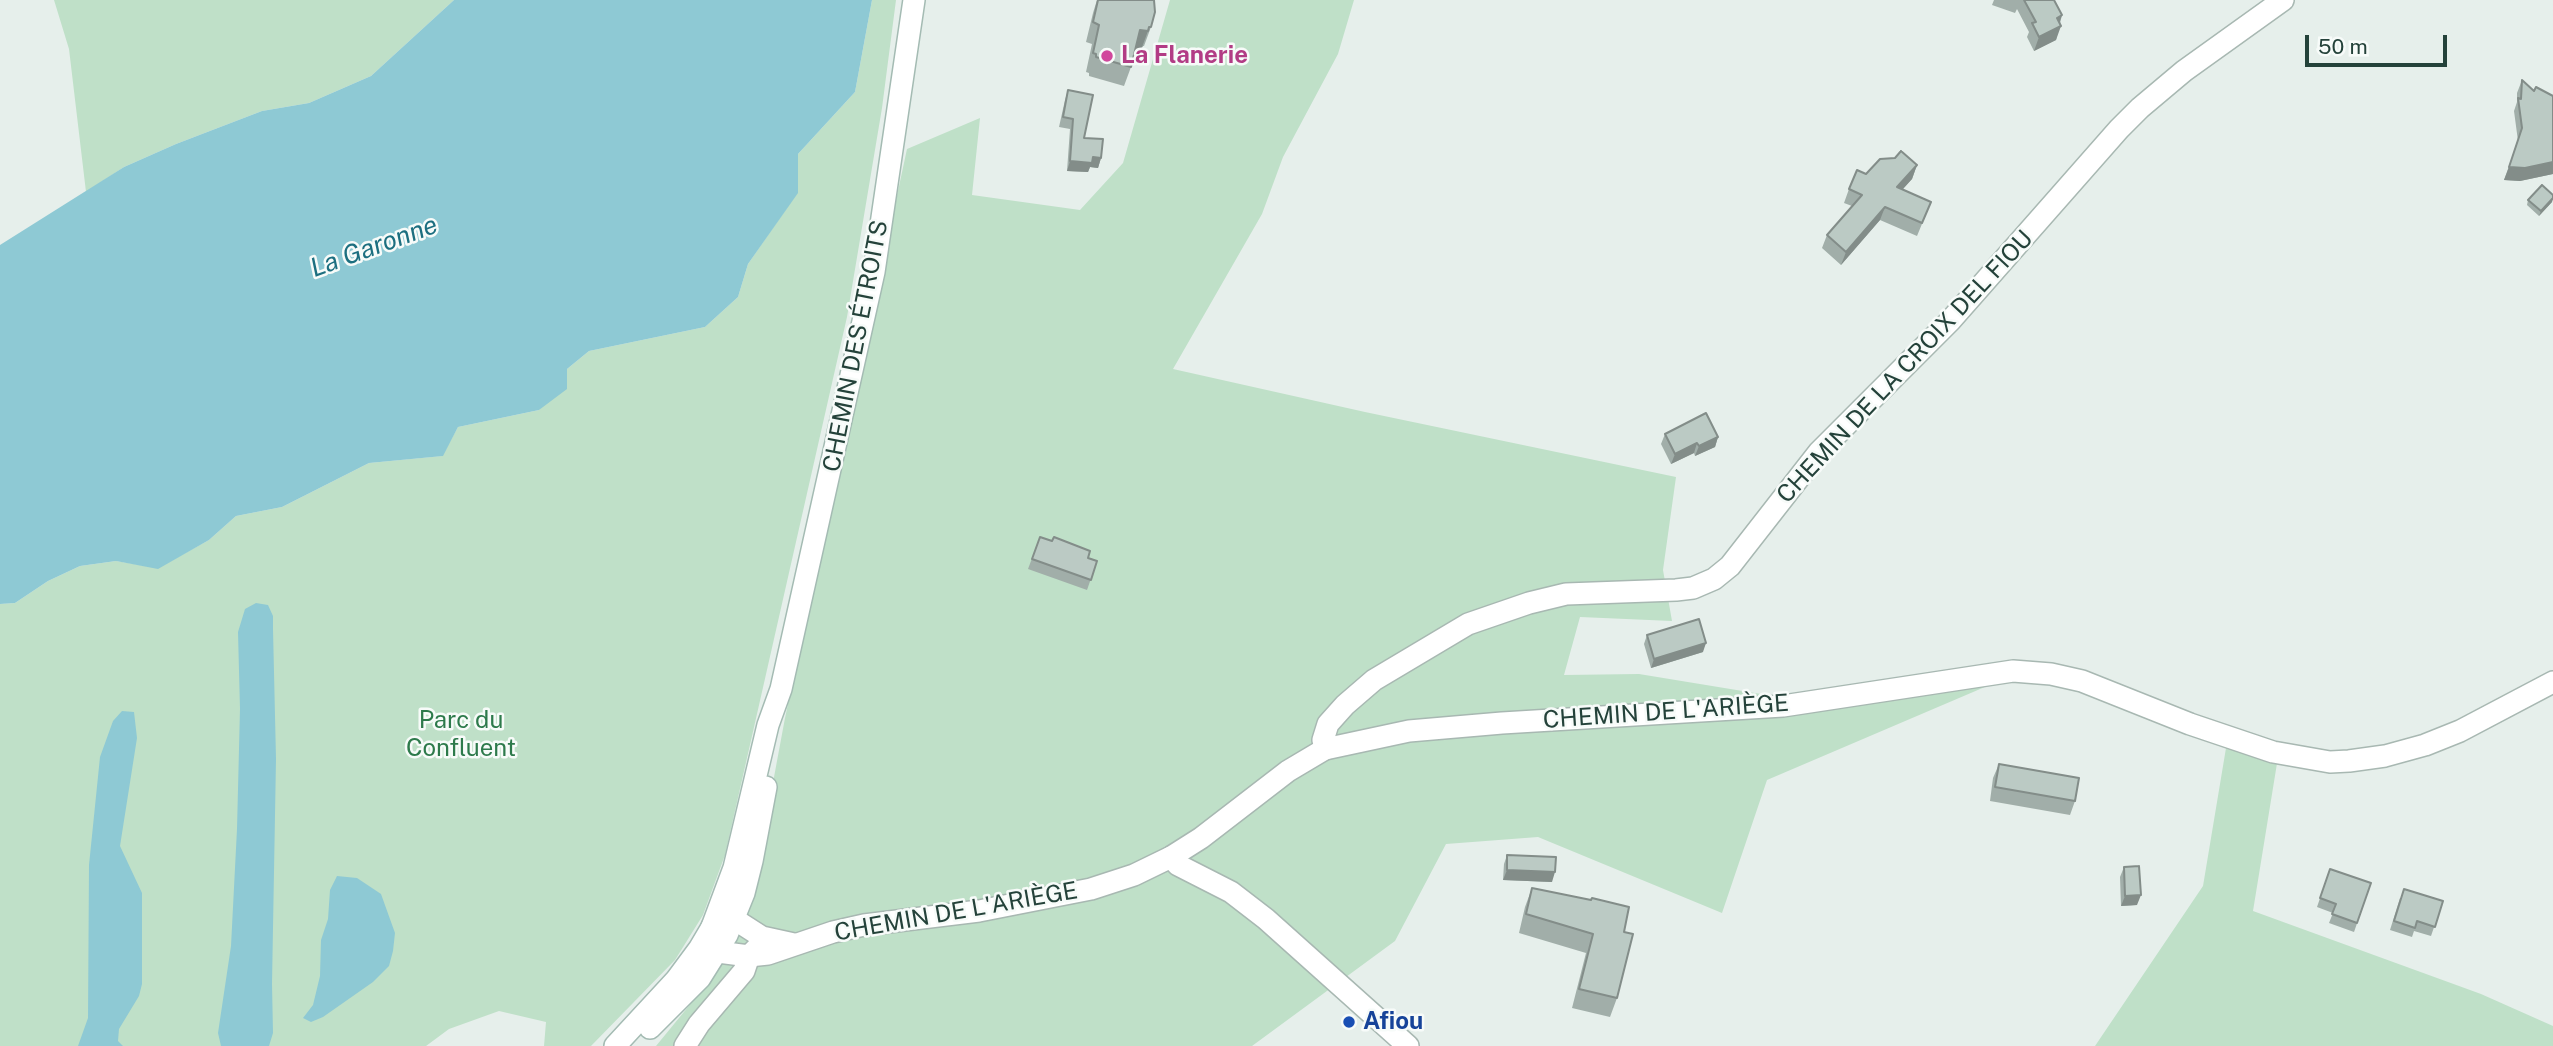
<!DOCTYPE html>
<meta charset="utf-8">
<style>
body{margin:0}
#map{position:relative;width:2553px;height:1046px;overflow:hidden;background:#e6efeb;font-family:"Public Sans",sans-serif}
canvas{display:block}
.scale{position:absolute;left:2305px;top:35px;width:142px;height:32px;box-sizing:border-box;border:4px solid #24423a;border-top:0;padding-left:9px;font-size:21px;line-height:24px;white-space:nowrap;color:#24423a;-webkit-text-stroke:5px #f7fbf9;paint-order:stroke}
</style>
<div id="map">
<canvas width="2553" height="1046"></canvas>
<div class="scale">50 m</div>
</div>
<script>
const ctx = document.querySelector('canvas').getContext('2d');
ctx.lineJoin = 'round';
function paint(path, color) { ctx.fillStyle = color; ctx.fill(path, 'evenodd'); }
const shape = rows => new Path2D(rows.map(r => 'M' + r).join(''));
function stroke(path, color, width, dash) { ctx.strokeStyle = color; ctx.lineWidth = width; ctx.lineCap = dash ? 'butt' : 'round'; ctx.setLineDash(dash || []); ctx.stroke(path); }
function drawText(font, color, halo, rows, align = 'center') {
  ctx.font = font + ' "Public Sans",sans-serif'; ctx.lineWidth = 5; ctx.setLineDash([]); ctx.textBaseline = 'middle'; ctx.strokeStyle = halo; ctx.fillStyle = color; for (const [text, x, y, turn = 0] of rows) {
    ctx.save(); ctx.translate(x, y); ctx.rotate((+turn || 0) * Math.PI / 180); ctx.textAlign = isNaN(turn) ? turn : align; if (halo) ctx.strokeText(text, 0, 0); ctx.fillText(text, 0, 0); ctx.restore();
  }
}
paint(shape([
 [54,0,454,0,371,76,309,103,262,111,176,144,124,167,86,192,69,49],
 [872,0,896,0,882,108,847,317,725,855,703,915,675,960,591,1046,544,1046,546,1022,499,1011,449,1029,426,1046,0,1046,0,604,15,603,48,581,80,566,116,561,158,568,209,540,236,516,282,507,369,463,442,456,458,427,539,410,567,369,589,351,705,327,738,297,748,264,797,193,798,154,855,92],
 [1170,0,1354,0,1338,54,1283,157,1262,214,1173,369,1365,412,1676,477,1663,570,1672,621,1580,617,1564,675,1639,674,1773,696,2027,669,1767,780,1722,913,1538,837,1446,844,1395,941,1252,1046,656,1046,720,968,750,906,785,718,907,149,980,118,972,195,1080,210,1123,163],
 [2227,742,2279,751,2253,911,2481,994,2553,1026,2553,1046,2095,1046,2203,886]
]), '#bfe0c8');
paint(shape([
 [454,0,872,0,855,92,798,154,798,193,748,264,738,297,705,327,589,351,567,369,567,389,539,410,458,427,443,456,369,463,282,507,236,516,209,540,158,569,116,561,80,566,48,581,15,603,0,604,0,245,124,167,176,144,262,111,309,103,371,76],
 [256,603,268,605,273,616,273,629,276,759,272,984,273,1033,269,1046,221,1046,218,1033,231,946,237,829,240,709,238,632,245,609],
 [122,711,134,712,137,738,120,846,142,893,142,984,139,996,119,1029,118,1041,123,1046,78,1046,88,1018,89,865,100,757,113,721],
 [337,876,357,878,381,894,395,933,393,951,389,966,373,982,323,1017,311,1022,303,1018,313,1005,320,976,321,940,328,919,330,890]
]), '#8ec9d4');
const minor = shape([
 [1325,749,1323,740,1328,724,1345,705,1374,680,1468,624,1529,603,1566,594,1676,590,1693,588,1714,579,1730,566,1819,452,1950,321,2119,129,2140,108,2184,71,2283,0],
 [1171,857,1178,865,1231,892,1266,919,1408,1046],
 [685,1046,699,1024,744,971,749,956,760,945]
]);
const tertiary = shape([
 [794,944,762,937,734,919,723,921,712,927,713,942,718,952,749,956,768,954,833,932,864,925,979,911,1091,889,1134,875,1171,857,1201,838,1288,771,1325,749,1409,731,1502,723,1783,706,2013,671,2051,674,2082,681,2190,724,2273,752,2330,762,2349,761,2385,756,2425,745,2460,731,2553,682]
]);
const secondary = shape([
 [650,1028,700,978,727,935,744,893,752,861,766,787],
 [615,1046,676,980,699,949,712,927,734,868,768,725,781,689,874,272,914,0]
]);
stroke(minor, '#a8b8b2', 24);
stroke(tertiary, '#a8b8b2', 24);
stroke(secondary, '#a4bbb3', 24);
stroke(minor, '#fff', 21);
stroke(tertiary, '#fff', 21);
stroke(secondary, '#fff', 21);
paint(shape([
 [1097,0,1154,0,1151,27,1144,46,1143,46,1141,50,1135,49,1131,67,1124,86,1089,76,1089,73,1086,72,1092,44,1086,42,1093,13],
 [1994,0,2054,0,2062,15,2056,40,2034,51,2027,37,2029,32,2017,9,2015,13,1992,5],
 [2522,80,2534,91,2553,96,2553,174,2520,181,2504,180,2518,141,2514,111,2517,102,2517,93],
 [1068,90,1084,138,1101,158,1098,168,1090,167,1088,172,1067,171,1070,129,1059,127,1065,100],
 [1917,165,1912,179,1902,190,1931,202,1917,236,1880,220,1841,265,1822,248,1827,235,1852,206,1844,203,1849,189,1866,174],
 [2553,195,2552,202,2539,216,2527,205,2528,200],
 [1665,434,1718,437,1715,447,1695,456,1694,453,1671,464,1661,444],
 [1040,537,1097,561,1087,590,1028,569],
 [1647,635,1703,652,1651,668,1644,644],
 [1999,764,2075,801,2070,815,1990,801,1993,778],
 [1507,855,1552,882,1503,880,1504,864],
 [2124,867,2137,905,2121,906,2120,877],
 [2330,869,2371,883,2354,932,2329,923,2333,913,2317,907],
 [1532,888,1624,932,1617,998,1610,1017,1572,1008,1586,953,1519,933,1525,907],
 [2400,898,2443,901,2431,936,2414,931,2412,937,2390,930]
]), '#a1aea9');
paint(shape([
 [2062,15,2058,27,2061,26,2056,40,2034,51,2039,37,2057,18],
 [1140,30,1148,31,1141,50,1133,49],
 [1093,157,1101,158,1098,168,1090,167,1088,172,1067,171,1070,161],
 [2553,162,2553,174,2520,181,2504,180,2509,167],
 [1917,165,1912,179,1892,201,1897,187],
 [2553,198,2552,202,2539,216,2541,211],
 [1885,207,1880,220,1841,265,1846,252],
 [1718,437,1715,447,1695,456,1699,446],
 [1697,443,1694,453,1671,464,1675,454],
 [1706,643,1703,652,1651,668,1654,659],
 [1507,870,1555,872,1552,882,1503,880],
 [2141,895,2137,905,2121,906,2125,896]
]), '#838d89');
const building = shape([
 [1098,0,1154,0,1155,12,1151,27,1149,27,1148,31,1140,30,1131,67,1096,57,1096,54,1093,53,1099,25,1093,22,1098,0],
 [2024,0,2054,0,2062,15,2057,18,2061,26,2039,37,2032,23,2036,22,2024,0],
 [2522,80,2534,91,2536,87,2553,96,2553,162,2525,168,2509,167,2522,128,2518,98,2521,99,2522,80],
 [1068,90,1093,95,1084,138,1103,139,1101,158,1093,157,1092,163,1070,161,1073,119,1063,117,1068,90],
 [1901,151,1917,165,1897,187,1931,202,1922,223,1885,207,1846,252,1827,235,1862,195,1849,189,1857,170,1866,174,1880,159,1895,158,1901,151],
 [2542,185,2553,195,2553,198,2541,211,2528,200,2542,185],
 [1706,413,1718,437,1699,446,1697,443,1675,454,1665,434,1706,413],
 [1040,537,1052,541,1054,537,1090,551,1088,558,1097,561,1091,580,1032,559,1040,537],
 [1699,619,1706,643,1654,659,1647,635,1699,619],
 [1999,764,2079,778,2075,801,1995,787,1999,764],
 [1507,855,1556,857,1555,872,1507,870,1507,855],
 [2139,866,2141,895,2125,896,2124,867,2139,866],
 [2330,869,2371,883,2357,923,2332,914,2336,904,2320,898,2330,869],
 [1532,888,1591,900,1592,898,1629,907,1624,932,1633,934,1617,998,1579,989,1593,934,1526,914,1532,888],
 [2404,889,2443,901,2435,927,2417,921,2415,928,2394,921,2404,889]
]);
paint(building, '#bbcac4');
stroke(building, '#838d89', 2);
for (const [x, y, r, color] of [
 [1107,56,7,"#d1479c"],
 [1349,1022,7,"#1a4fb4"]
]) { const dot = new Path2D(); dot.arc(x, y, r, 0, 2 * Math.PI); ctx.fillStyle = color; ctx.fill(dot); stroke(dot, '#f7fbf9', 2.5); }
drawText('bold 24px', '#b23c85', '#f7fbf9', [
 ["La Flanerie",1121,56]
], 'left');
drawText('24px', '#24423a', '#f7fbf9', [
 ["CHEMIN DES ÉTROITS",856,346,-79],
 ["CHEMIN DE LA CROIX DEL FIOU",1905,367,-47],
 ["CHEMIN DE L'ARIÈGE",1666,712,-4],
 ["CHEMIN DE L'ARIÈGE",956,912,-10]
]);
drawText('24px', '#2d7a4b', '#f7fbf9', [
 ["Parc du",461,721],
 ["Confluent",461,749]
]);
drawText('bold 24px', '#164399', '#f7fbf9', [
 ["Afiou",1363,1022]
], 'left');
drawText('italic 26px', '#1c6f80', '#f7fbf9', [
 ["La Garonne",374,247,-20]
]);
</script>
